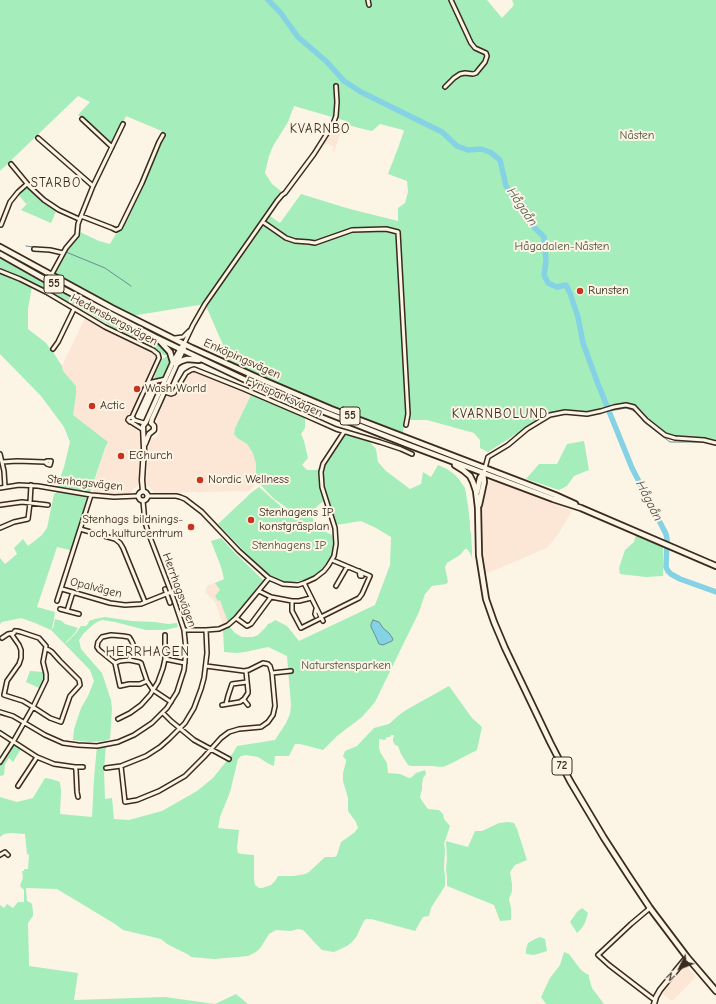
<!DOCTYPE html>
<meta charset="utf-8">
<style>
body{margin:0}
#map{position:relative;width:716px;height:1004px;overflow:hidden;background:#fcf5e5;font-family:"Comic Neue",sans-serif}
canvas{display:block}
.north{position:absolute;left:660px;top:948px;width:40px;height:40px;-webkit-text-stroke:3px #fcf5e5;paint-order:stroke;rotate:227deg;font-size:11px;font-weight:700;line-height:16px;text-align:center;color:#3b2a1e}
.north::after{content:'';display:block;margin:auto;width:14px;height:18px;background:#3b2a1e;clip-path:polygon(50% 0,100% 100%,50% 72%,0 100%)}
</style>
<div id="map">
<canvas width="716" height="1004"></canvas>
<div class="north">N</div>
</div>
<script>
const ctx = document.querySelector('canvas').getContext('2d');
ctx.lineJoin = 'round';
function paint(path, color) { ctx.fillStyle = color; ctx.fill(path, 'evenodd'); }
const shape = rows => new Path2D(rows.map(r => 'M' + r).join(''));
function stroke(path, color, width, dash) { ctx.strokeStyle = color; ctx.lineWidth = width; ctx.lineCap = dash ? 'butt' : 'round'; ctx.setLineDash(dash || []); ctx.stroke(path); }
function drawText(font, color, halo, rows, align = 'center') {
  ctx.font = font + ' "Comic Neue",sans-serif'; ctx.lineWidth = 4; ctx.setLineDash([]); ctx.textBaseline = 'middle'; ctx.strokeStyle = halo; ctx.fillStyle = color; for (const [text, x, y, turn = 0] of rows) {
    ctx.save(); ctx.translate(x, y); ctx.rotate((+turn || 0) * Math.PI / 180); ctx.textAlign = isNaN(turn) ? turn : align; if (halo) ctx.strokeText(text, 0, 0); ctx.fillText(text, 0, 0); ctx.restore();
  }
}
paint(shape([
 [334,123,342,129,334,152,332,151,334,146,331,146,328,143,326,145,322,143],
 [86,316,153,350,159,356,132,417,138,422,135,428,141,436,141,439,139,462,139,485,133,489,130,495,93,494,93,488,94,484,105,448,108,442,72,415,76,394,76,386,67,376,63,371,62,366],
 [194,369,252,392,235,428,234,434,237,438,257,450,267,460,254,486,250,491,158,493,154,493,151,488,146,485,149,440,153,438,157,437,159,432,160,429,157,423,157,418,167,393,174,393,183,376],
 [491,480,526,492,572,511,559,533,547,548,483,575,481,553,480,527,483,495,486,484,488,481],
 [220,581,240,602,231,620,223,624,215,602,205,592,207,586],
 [684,963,696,977,672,1001,660,992]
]), '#fce6d6');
paint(shape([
 [0,0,487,0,502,18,514,5,512,0,716,0,716,444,714,443,692,440,680,440,670,438,634,409,625,405,606,412,606,413,605,412,588,416,556,414,546,418,519,438,516,434,488,452,480,448,480,440,474,433,427,420,408,420,404,426,403,433,400,432,399,432,266,379,231,363,205,304,131,316,52,274,63,253,78,231,99,241,110,244,132,205,151,163,164,132,126,116,112,147,78,115,90,102,78,96,0,171],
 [294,106,346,121,345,124,359,128,372,131,380,124,403,130,404,131,398,148,388,174,407,181,408,192,405,203,398,208,398,221,350,209,301,194,280,223,266,213,276,199,276,198,281,191,272,184,265,173,269,156,273,146,288,122],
 [27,185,57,209,51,223,21,210,27,204,33,200,26,204,18,194],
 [0,258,79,302,153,339,159,343,169,353,166,355,163,355,161,352,143,341,114,328,87,312,11,272,0,268],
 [0,271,32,286,28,309,28,329,45,342,53,352,62,366,63,371,76,386,76,394,73,415,108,442,105,448,90,493,57,487,64,467,70,442,64,427,41,396,0,354],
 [170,355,171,360,171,362,165,375,160,379,154,381,155,375,162,359],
 [251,395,305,418,305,428,301,434,304,441,308,458,302,465,307,470,317,470,344,435,368,440,376,449,378,462,386,471,410,489,421,484,423,472,431,477,438,465,447,469,454,474,458,478,465,488,468,506,470,523,470,530,471,533,472,551,472,558,470,553,467,549,465,549,460,555,447,563,445,567,448,582,446,584,432,586,425,594,419,612,375,702,362,717,337,736,323,750,300,744,295,744,289,756,275,756,274,766,269,764,258,757,246,755,241,756,238,759,230,792,220,817,218,828,239,830,237,848,238,853,242,854,254,855,254,879,255,885,259,888,262,888,271,885,275,881,278,876,294,876,305,874,309,872,325,857,335,857,337,855,341,842,354,833,358,828,356,822,348,811,348,798,343,781,343,773,346,762,346,760,343,756,345,751,357,746,374,728,389,724,399,715,406,710,449,686,472,718,482,727,477,750,450,764,443,767,431,766,411,766,408,765,401,754,398,746,395,745,393,741,393,739,394,735,391,735,390,737,387,737,385,740,379,739,379,747,380,752,387,763,388,773,400,774,409,778,412,777,416,773,425,770,426,774,423,778,422,784,422,789,420,797,422,801,428,809,439,810,443,814,444,819,450,826,444,844,445,850,444,868,445,877,445,886,431,908,429,916,423,917,415,931,371,919,366,919,363,922,363,923,358,933,357,936,352,942,347,946,334,952,322,950,317,945,306,933,303,930,298,929,291,931,276,930,269,934,261,947,256,952,248,956,214,959,191,957,189,955,167,944,161,939,123,930,115,924,57,889,26,888,27,901,31,903,32,904,33,912,33,916,28,923,29,966,78,973,74,1000,165,997,215,1004,236,994,248,1004,0,1004,0,905,4,908,7,904,13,908,18,902,24,902,24,890,20,886,21,883,23,878,22,871,24,871,24,869,28,869,29,855,27,854,25,834,11,833,4,834,0,837,0,797,17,802,33,798,45,778,51,779,60,782,61,791,60,814,92,817,94,778,97,746,106,745,104,770,105,799,112,798,114,819,129,820,162,811,197,791,213,778,233,753,237,746,275,740,286,723,290,714,291,705,287,656,268,647,245,652,237,653,224,652,223,628,228,625,235,633,242,637,253,637,258,635,266,627,268,624,271,623,275,620,287,626,299,641,375,605,390,565,391,537,376,528,361,521,336,525,335,521,329,502,324,501,318,505,311,514,315,523,320,529,332,535,334,541,332,554,329,561,326,565,316,575,306,580,298,581,286,582,270,576,248,555,218,524,252,492,259,487,286,511,290,510,274,499,256,480,256,464,253,453,247,444,237,438,234,434,235,428],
 [584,441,589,470,574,476,567,486,559,490,526,479,539,464,557,464,567,444],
 [57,492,88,496,90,499,74,551,57,547,37,607,55,612,54,619,52,628,53,629,55,619,62,621,65,624,78,628,74,634,66,642,66,643,76,633,81,626,86,626,88,624,89,621,95,619,105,617,132,621,155,622,168,624,177,623,178,627,165,630,146,630,115,622,102,620,95,623,84,633,79,640,81,649,102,673,111,700,112,709,110,739,104,741,89,742,73,740,74,729,81,708,88,696,94,681,90,670,51,630,35,623,21,618,2,622,0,624,0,558,5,564,17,554,14,548,23,539,28,546,42,535,47,528,54,494],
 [636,534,663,547,663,576,646,577,620,574,619,568,625,550,634,542],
 [221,538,236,554,263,580,234,617,228,622,220,600,218,601,215,596,220,590,215,583,224,579,221,567,211,541],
 [30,671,44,672,44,681,41,689,26,682],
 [14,745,21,749,13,762,9,758,5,764,4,775,0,776,0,765],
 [508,822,514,823,517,829,527,860,515,865,510,872,512,884,512,891,509,899,511,908,511,920,500,921,494,905,447,886,447,877,446,870,447,859,446,841,468,847,475,831,482,831,499,823],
 [582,908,588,913,585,923,581,929,577,933,570,922,577,912],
 [540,937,545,939,547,951,534,955,526,954,526,949,528,943,535,939],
 [564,952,569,954,581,970,585,973,589,975,589,978,592,988,604,1004,546,1004,541,997,550,978,560,965]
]), '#a5edba');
const water = shape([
 [373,620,379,622,383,628,389,633,393,639,392,641,383,645,379,644,375,635,371,627,371,624,373,620]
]);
paint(water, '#85d2e4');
stroke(water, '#678f95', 1);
stroke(shape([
 [26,246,42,248],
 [55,250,63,251],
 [66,252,105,268,131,286],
 [610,411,626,408,632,410,637,413,645,423,670,442,706,442,716,445]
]), '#678f95', 1);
stroke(shape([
 [268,0,280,12,298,37,327,62,344,81,361,92,442,132,457,146,468,150,481,149,490,152,500,160,506,186,525,208,534,227,544,237,546,261,544,275,548,283,557,287,566,285,570,293,578,317,583,343,598,384,632,468,666,534,667,539,666,567,668,571,671,574,680,579,716,592]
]), '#85d2e4', 5.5);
const street = shape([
 [368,0,369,5],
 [445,87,454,78,460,74,465,73,473,74,476,73,485,62,487,56,486,53,475,48,471,43,451,0],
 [82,119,112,147],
 [38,138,93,186],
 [11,164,30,187,44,200,59,210,79,219],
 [81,216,112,228,116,230,120,228,142,183,159,142,163,135],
 [263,222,286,238,295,241,309,242,315,243,352,230,386,229,398,232,408,414,406,425],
 [1,225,10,202,18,192,27,184],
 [34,249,50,250,63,253],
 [0,271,20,279,46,292,105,327,153,350,158,354,159,358,132,417,134,419,133,421,130,422,128,420,129,418,132,417],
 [48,281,66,248,77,235,78,224,81,216,93,186,123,124],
 [175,338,183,337,189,331],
 [184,344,193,325,205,304,277,201,282,195,285,193,314,154,333,124,336,116,337,102,336,86],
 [53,349,58,342,74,309],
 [148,383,166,379],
 [162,391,171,394,174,393,186,373,191,370,194,369,244,389,307,416,336,429,380,442,401,449,412,454],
 [134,420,144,423],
 [131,422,142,429],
 [0,454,4,471,5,487],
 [2,462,17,461,45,462,47,464,50,465,51,461,47,461,45,462],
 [485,468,488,457,508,445,527,429,550,415,565,412,587,414,601,411,614,407,626,405,634,407,646,420,665,435,675,438,704,440,716,443],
 [0,488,19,485,38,486,91,495,114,497,138,496],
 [148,496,176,496,180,497,185,499,202,512,239,551,269,578,283,584,298,585,304,583,315,578,324,571,328,566,334,556,336,544,335,528,322,487,321,472,323,464,344,432],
 [0,505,22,502,48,505],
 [0,528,14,522,28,519,30,503,31,485],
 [80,529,115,539,120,543,123,548,145,602],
 [359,571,360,576,362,576],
 [304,583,323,621],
 [336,586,347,567],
 [62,589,110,603,125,605,141,604,171,592],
 [165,589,170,603],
 [259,591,271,597,292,601,299,601,311,598],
 [57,601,91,495],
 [292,601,292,611,301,628,321,618],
 [60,609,79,614],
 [67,611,73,592],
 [316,616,315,614,316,609],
 [321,617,359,598,362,594,370,576,332,560],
 [236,618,247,626,251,624,271,597],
 [184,630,206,630,219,629,228,625,236,618,269,578],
 [15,631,17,631,21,632,39,638,46,646,43,662,46,674,46,680,33,707,23,701,4,695,7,681,19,664,21,658,21,650,19,645,12,635,15,631],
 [2,638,8,634,14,633],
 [165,659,185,663],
 [129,660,132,652,133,644,131,640,129,637,123,636,111,635,102,637,98,642,97,647,99,650,115,663,120,661,129,660,139,662,141,663,147,681,153,690,171,702],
 [115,663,120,686,129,684,140,684,147,681],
 [272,673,291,671],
 [244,700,248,705],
 [226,704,228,696,232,684,247,682],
 [222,705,240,702,244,699,248,693,248,691,246,671],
 [0,712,13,716,45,735,63,743,78,745,97,746,118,742,134,735,152,723,167,708,177,692,184,670,186,650,184,630,174,600,148,532,145,522,143,501],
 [163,713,171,721,194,740,229,759],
 [118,719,130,713,141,705,150,695,158,682,163,668,165,659,165,635],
 [0,733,37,757,54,764,75,767,83,767],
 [0,762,13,742,33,707,50,718,61,722,70,696,80,685,79,680,60,661,52,652,49,650,46,649],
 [121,766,125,802,137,800,159,791,185,776,204,757,221,738,229,732,239,729,261,727,268,722,273,715,275,706,272,673,270,666,268,664,263,663,249,670,244,671,206,666],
 [75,767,76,770,77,792,78,797],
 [106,768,121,766,146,756,160,747,169,739,185,723,194,708,201,689,204,678,207,653,206,630],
 [18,786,37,757],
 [0,855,5,852,8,855],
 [650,908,631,924,598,955,609,965,652,998,655,1000]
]);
const secondary = shape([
 [151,423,152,419,184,348],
 [145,444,149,434,154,430,154,426,151,423],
 [143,491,142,480,144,448,143,426,146,422,173,362,181,348,184,344],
 '138.5 496a4.5 4.5 0 1 1 9 0a4.5 4.5 0 1 1-9 0Z',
 [654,1004,656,997,660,990,687,957]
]);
const primary = shape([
 [0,247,112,308,192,348,265,381,331,409,555,495,575,504],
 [0,254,48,281,109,313,155,337,256,385,406,444,553,499,581,508,716,566],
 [158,339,170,352,173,362],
 [176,364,181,361,187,359,199,360],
 [455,465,463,470,470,476,473,482,476,491,478,508,479,555,486,599,494,622,505,648,550,742,570,781,604,838,628,875,650,908,687,957,716,991],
 [477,492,480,478,484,472],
 [479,505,484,482,483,473]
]);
stroke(street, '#3b2a1e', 6);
stroke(secondary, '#3b2a1e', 7);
stroke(primary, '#3b2a1e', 8);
stroke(street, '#fcf5e5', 3);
stroke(secondary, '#fcf5e5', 4);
stroke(primary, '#fcf5e5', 4.5);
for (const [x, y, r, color] of [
 [580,291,4,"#c8321e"],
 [137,389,4,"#c8321e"],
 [92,406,4,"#c8321e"],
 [121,456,4,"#c8321e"],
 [200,480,4,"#c8321e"],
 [251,520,4,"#c8321e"],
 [191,527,4,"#c8321e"]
]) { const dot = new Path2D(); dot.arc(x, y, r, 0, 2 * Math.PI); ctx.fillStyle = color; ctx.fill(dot); stroke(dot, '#fcf5e5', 1.5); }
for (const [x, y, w] of [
 [54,284,20],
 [350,416,20],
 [562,766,20]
]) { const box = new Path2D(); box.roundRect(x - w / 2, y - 9, w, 18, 3); ctx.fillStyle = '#fcf5e5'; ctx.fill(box); stroke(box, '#3b2a1e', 1); }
drawText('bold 11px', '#3b2a1e', null, [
 ["55",54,284],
 ["55",350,416],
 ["72",562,766]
]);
drawText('12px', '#50513d', '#fcf5e5', [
 ["Nåsten",637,136],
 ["Hågadalen-Nåsten",562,247],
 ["Stenhagens IP",289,546],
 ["Naturstensparken",346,666]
]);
drawText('12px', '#3b2a1e', '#fcf5e5', [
 ["Runsten",588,291],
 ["Wash World",145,389],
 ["Actic",100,406],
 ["EChurch",129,456],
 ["Nordic Wellness",208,480],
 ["Stenhagens IP",259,513],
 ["konstgräsplan",259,527],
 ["Stenhags bildnings-",183,520,"right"],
 ["och kulturcentrum",183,534,"right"]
], 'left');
drawText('12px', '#3b2a1e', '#fcf5e5', [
 ["Hedensbergsvägen",114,320,28],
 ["Enköpingsvägen",242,359,24],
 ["Fyrisparksvägen",284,397,24],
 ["Stenhagsvägen",85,483,6],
 ["Opalvägen",96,588,14],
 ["Herrhagsvägen",179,590,70]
]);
ctx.letterSpacing = '1px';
drawText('13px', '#3b2a1e', '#fcf5e5', [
 ["KVARNBO",320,129],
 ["STARBO",56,183],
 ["KVARNBOLUND",500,414],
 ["HERRHAGEN",148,652]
]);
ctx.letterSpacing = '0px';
drawText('italic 13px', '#4e5450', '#fcf5e5', [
 ["Hågaån",522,207,56],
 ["Hågaån",649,501,63]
]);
</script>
